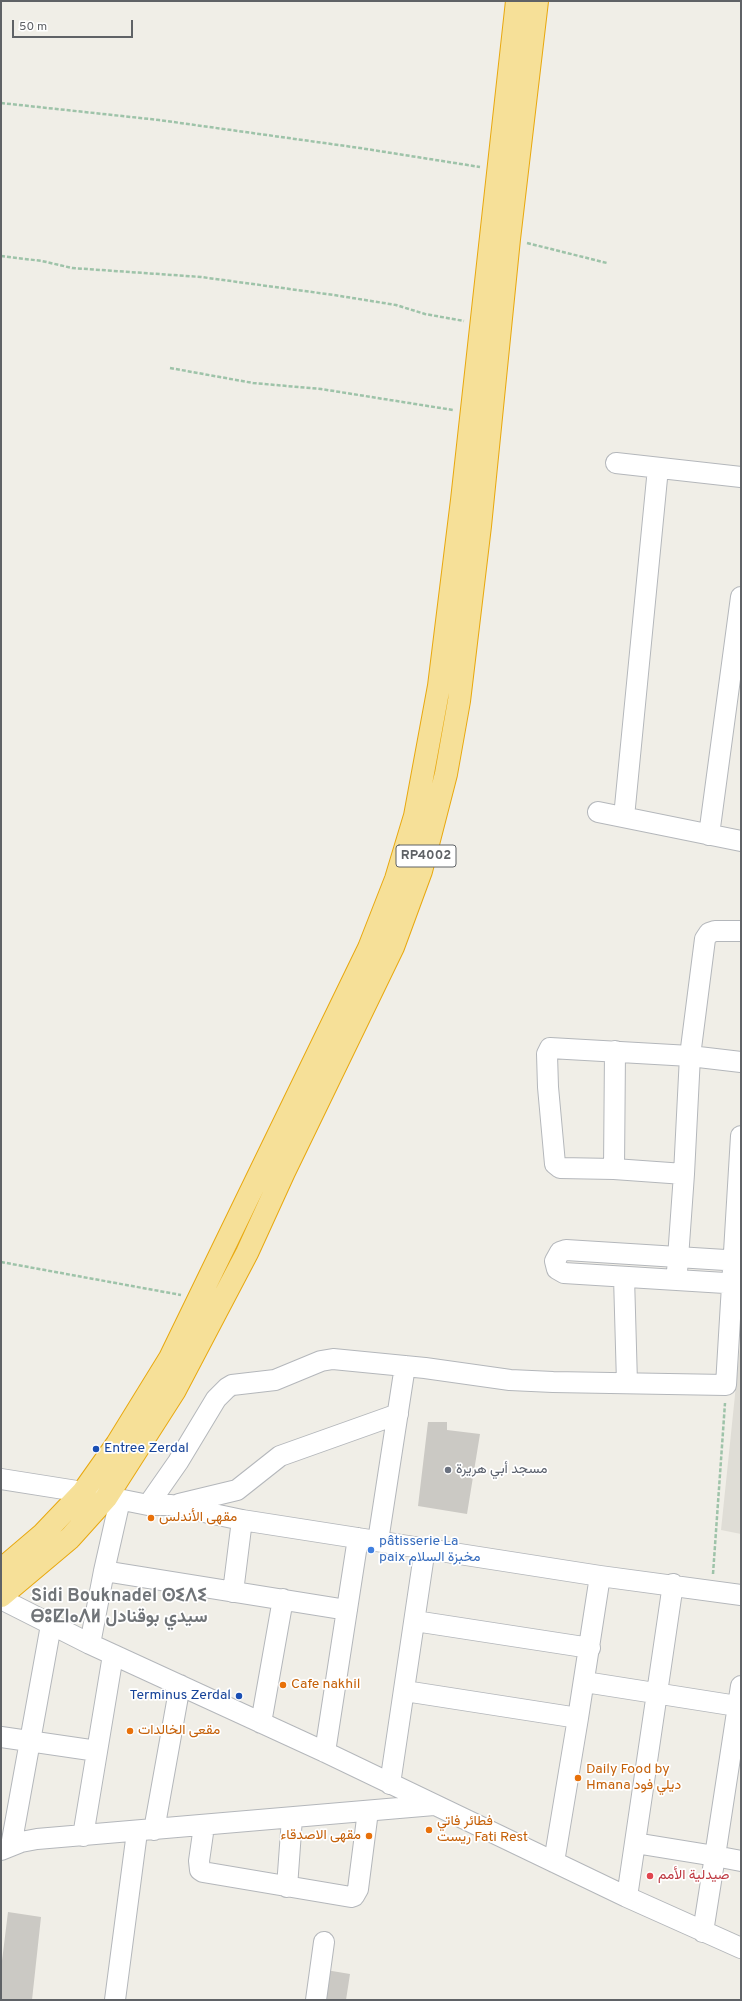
<!DOCTYPE html>
<meta charset="utf-8">
<style>
body{margin:0}
#map{position:relative;width:742px;height:2001px;overflow:hidden;background:#f0eee7;font-family:Overpass,sans-serif}
canvas{display:block}
.frame{position:absolute;inset:0;border:2px solid #5f6266;pointer-events:none}
.scale{position:absolute;left:12px;top:20px;width:121px;height:18px;box-sizing:border-box;border:2px solid #5f6266;border-top:0;padding-left:5px;font-size:12px;line-height:14px;white-space:nowrap;color:#5f6266;-webkit-text-stroke:3px #fff;paint-order:stroke}
</style>
<div id="map">
<canvas width="742" height="2001"></canvas>
<div class="frame"></div>
<div class="scale">50 m</div>
</div>
<script>
const ctx = document.querySelector('canvas').getContext('2d');
ctx.lineJoin = 'round';
function paint(path, color) { ctx.fillStyle = color; ctx.fill(path, 'evenodd'); }
const shape = rows => new Path2D(rows.map(r => 'M' + r).join(''));
function stroke(path, color, width, dash) { ctx.strokeStyle = color; ctx.lineWidth = width; ctx.lineCap = dash ? 'butt' : 'round'; ctx.setLineDash(dash || []); ctx.stroke(path); }
function drawText(font, color, halo, rows, align = 'center') {
  ctx.font = font + ' Overpass,Vazirmatn,"Noto Sans Tifinagh",sans-serif'; ctx.lineWidth = 3.5; ctx.setLineDash([]); ctx.textBaseline = 'middle'; ctx.strokeStyle = halo; ctx.fillStyle = color; for (const [text, x, y, turn = 0] of rows) {
    ctx.save(); ctx.translate(x, y); ctx.rotate((+turn || 0) * Math.PI / 180); ctx.textAlign = isNaN(turn) ? turn : align; if (halo) ctx.strokeText(text, 0, 0); ctx.fillText(text, 0, 0); ctx.restore();
  }
}
paint(shape([
 [741,1337,741,1534,721,1530]
]), '#dfddd6');
paint(shape([
 [428,1422,447,1422,447,1430,480,1434,467,1514,418,1506],
 [8,1912,41,1917,32,2000,1,2000,1,1969],
 [326,1970,350,1974,346,2000,321,2000]
]), '#cbc9c4');
const minor = shape([
 [616,463,741,477],
 [598,812,741,841],
 [624,817,658,468],
 [709,835,741,597],
 [741,931,715,931,709,933,705,939,690,1056,684,1174,614,1169,560,1168,555,1164,548,1087,547,1054,550,1048,690,1056,741,1062],
 [614,1169,615,1051],
 [741,1261,566,1250,560,1252,555,1261,557,1269,564,1273,741,1284],
 [677,1272,684,1174],
 [624,1277,627,1383],
 [1,1479,83,1492,148,1505,171,1505,242,1520,600,1576,741,1595],
 [179,1504,237,1490,280,1456,398,1414],
 [148,1505,178,1462,216,1399,227,1388,232,1385,275,1380,321,1361,333,1359,425,1368,510,1380,553,1382,726,1385,741,1136],
 [378,1541,405,1366],
 [104,1571,347,1610],
 [233,1592,242,1520],
 [1,1599,90,1644,325,1752,627,1897,741,1948],
 [415,1621,590,1648],
 [90,1644,104,1571,120,1500],
 [585,1682,737,1706],
 [741,1686,715,1856,741,1861],
 [405,1691,578,1718,600,1576],
 [261,1723,283,1599],
 [1,1737,97,1751],
 [325,1752,358,1538],
 [390,1784,425,1548],
 [204,1826,199,1861,200,1870,203,1872,351,1897,354,1896,358,1889,368,1811],
 [154,1830,180,1685],
 [83,1836,113,1655],
 [635,1843,715,1856,703,1932],
 [11,1846,51,1625],
 [1,1850,21,1842,37,1839,434,1805],
 [554,1862,578,1718],
 [287,1887,292,1818],
 [627,1897,673,1584],
 [115,2000,137,1832],
 [316,2000,324,1942]
]);
const highway = shape([
 [1,1570,43,1534,83,1492,117,1444,170,1358,369,948,396,879,415,816,439,686,462,500,517,1],
 [1,1596,70,1538,106,1498,175,1390,247,1253,284,1172,393,947,421,871,446,774,459,701,480,526,509,239,537,1]
]);
stroke(minor, '#b4b7bb', 22);
stroke(highway, '#e8a80f', 24);
stroke(shape([
 [1,103,159,120,360,148,480,167],
 [527,243,607,263],
 [1,256,42,261,72,268,201,277,334,295,396,305,425,314,464,321],
 [170,368,253,383,321,389,453,410],
 [1,1262,181,1295],
 [713,1574,725,1403]
]), '#9ec3a9', 2.5, [4, 2]);
stroke(minor, '#fff', 20);
stroke(highway, '#f6e098', 22);
for (const [x, y, r, color] of [
 [96,1449,4,"#1a4fb4"],
 [448,1470,4,"#6b7280"],
 [151,1518,4,"#e8710a"],
 [371,1550,4,"#3f7fe0"],
 [283,1685,4,"#e8710a"],
 [239,1696,4,"#1a4fb4"],
 [130,1731,4,"#e8710a"],
 [578,1778,4,"#e8710a"],
 [429,1830,4,"#e8710a"],
 [369,1836,4,"#e8710a"],
 [650,1876,4,"#e0444e"]
]) { const dot = new Path2D(); dot.arc(x, y, r, 0, 2 * Math.PI); ctx.fillStyle = color; ctx.fill(dot); stroke(dot, '#fff', 1.5); }
for (const [x, y, w] of [
 [426,856,60]
]) { const box = new Path2D(); box.roundRect(x - w / 2, y - 11, w, 22, 3); ctx.fillStyle = '#fff'; ctx.fill(box); stroke(box, '#5f6266', 1); }
drawText('bold 13px', '#5f6266', null, [
 ["RP4002",426,856]
]);
drawText('14px', '#164399', '#fff', [
 ["Entree Zerdal",104,1449],
 ["Terminus Zerdal",231,1696,"right"]
], 'left');
drawText('14px', '#5b616d', '#fff', [
 ["مسجد أبي هريرة",456,1470]
], 'left');
drawText('14px', '#c56008', '#fff', [
 ["مقهى الأندلس",159,1518],
 ["Cafe nakhil",291,1685],
 ["مقعى الخالدات",138,1731],
 ["Daily Food by",586,1770],
 ["Hmana ديلي فود",586,1786],
 ["فطائر فاتي",437,1822],
 ["ريست Fati Rest",437,1838],
 ["مقهى الاصدقاء",361,1836,"right"]
], 'left');
drawText('14px', '#366cbe', '#fff', [
 ["pâtisserie La",379,1542],
 ["paix مخبزة السلام",379,1558]
], 'left');
drawText('14px', '#be3a42', '#fff', [
 ["صيدلية الأمم",658,1876]
], 'left');
drawText('bold 18px', '#707478', '#fff', [
 ["Sidi Bouknadel ⵙⵉⴷⵉ",119,1597],
 ["ⴱⵓⵇⵏⴰⴷⵍ سيدي بوقنادل",119,1618]
]);
</script>
